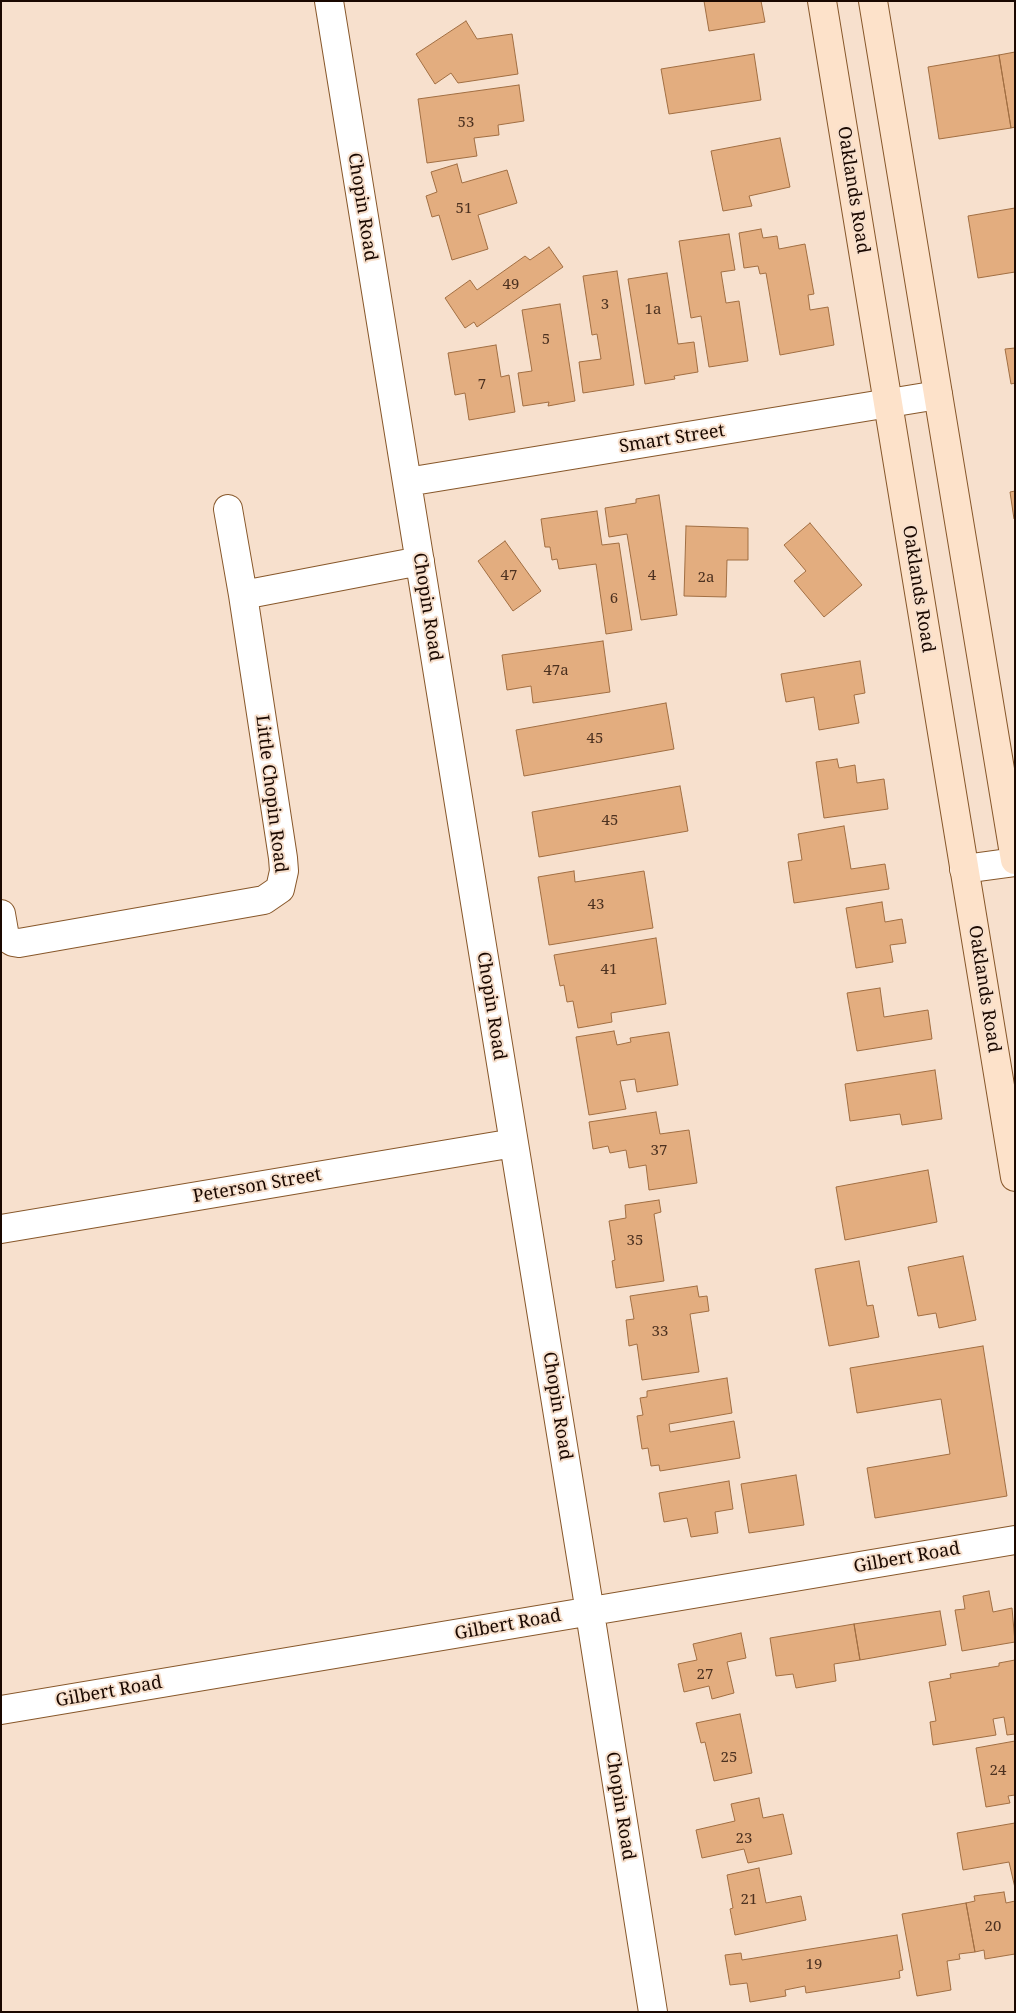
<!DOCTYPE html>
<style>
body{margin:0}
#map{position:relative;width:1016px;height:2013px;overflow:hidden;background:#f7e0cd;font-family:"Noto Serif",serif}
canvas{display:block}
.frame{position:absolute;inset:0;border:2px solid #1a0800;pointer-events:none}
</style>
<div id="map">
<canvas width="1016" height="2013"></canvas>
<div class="frame"></div>
</div>
<script>
const ctx = document.querySelector('canvas').getContext('2d');
ctx.lineJoin = 'round';
function paint(path, color) { ctx.fillStyle = color; ctx.fill(path, 'evenodd'); }
const shape = rows => new Path2D(rows.map(r => 'M' + r).join(''));
function stroke(path, color, width, dash) { ctx.strokeStyle = color; ctx.lineWidth = width; ctx.lineCap = dash ? 'butt' : 'round'; ctx.setLineDash(dash || []); ctx.stroke(path); }
function drawText(font, color, halo, rows, align = 'center') {
  ctx.font = font + ' "Noto Serif",serif'; ctx.lineWidth = 4; ctx.setLineDash([]); ctx.textBaseline = 'middle'; ctx.strokeStyle = halo; ctx.fillStyle = color; for (const [text, x, y, turn = 0] of rows) {
    ctx.save(); ctx.translate(x, y); ctx.rotate((+turn || 0) * Math.PI / 180); ctx.textAlign = isNaN(turn) ? turn : align; if (halo) ctx.strokeText(text, 0, 0); ctx.fillText(text, 0, 0); ctx.restore();
  }
}
const building = shape([
 [704,1,761,1,765,22,709,31,704,1],
 [466,21,477,39,512,34,518,74,458,83,451,73,435,84,416,54,466,21],
 [1015,52,1015,127,1011,128,999,55,1015,52],
 [754,54,761,100,669,114,661,69,754,54],
 [999,55,1011,128,939,139,928,67,999,55],
 [519,85,524,121,498,125,499,135,474,138,477,156,427,163,418,99,519,85],
 [780,138,790,187,749,196,752,206,723,211,711,151,780,138],
 [457,164,462,183,507,170,517,203,478,215,488,249,452,260,439,215,432,217,426,196,437,192,431,172,457,164],
 [1015,208,1015,272,978,278,968,216,1015,208],
 [761,229,763,238,777,236,779,249,805,244,814,294,808,295,810,310,828,307,834,345,780,355,766,273,760,274,758,266,744,268,739,233,761,229],
 [729,234,735,270,721,272,726,303,739,301,748,361,709,367,701,316,691,318,679,241,729,234],
 [549,247,563,267,477,327,474,322,465,328,445,298,470,280,477,290,525,256,530,260,549,247],
 [617,271,634,385,583,393,579,362,601,359,597,334,592,335,583,276,617,271],
 [667,273,678,344,694,342,698,372,674,376,675,379,645,384,628,279,667,273],
 [560,304,575,401,548,406,549,402,523,406,518,373,532,371,522,310,560,304],
 [496,345,501,377,509,375,515,412,469,420,465,393,455,395,448,353,496,345],
 [1015,348,1015,383,1011,384,1005,349,1015,348],
 [1015,491,1015,519,1014,519,1010,492,1015,491],
 [659,495,677,615,641,620,627,534,609,537,605,508,636,503,636,499,659,495],
 [597,511,602,545,619,543,632,630,606,634,596,564,559,569,557,559,552,560,550,547,545,547,541,519,597,511],
 [810,523,862,585,824,617,794,581,806,571,784,545,810,523],
 [686,526,748,528,748,560,727,560,726,597,684,596,686,526],
 [505,541,541,591,513,611,478,561,505,541],
 [603,641,610,692,533,703,531,686,507,690,502,655,603,641],
 [860,661,865,693,854,695,859,723,819,730,814,697,786,702,781,674,860,661],
 [666,703,674,749,524,776,516,730,666,703],
 [837,759,839,768,855,765,857,783,884,779,888,809,824,818,816,762,837,759],
 [680,786,688,831,539,857,532,812,680,786],
 [844,826,851,869,885,864,889,889,794,903,788,862,802,860,798,834,844,826],
 [574,871,575,882,644,871,653,928,549,945,538,877,574,871],
 [882,902,885,922,902,919,906,943,890,945,893,962,856,968,846,908,882,902],
 [656,938,666,1004,611,1013,612,1022,578,1028,573,1001,567,1002,564,985,560,986,554,955,656,938],
 [880,988,884,1017,928,1010,932,1039,857,1051,847,993,880,988],
 [614,1031,617,1045,631,1042,630,1038,669,1032,678,1085,637,1092,635,1079,620,1081,626,1109,589,1115,576,1037,614,1031],
 [935,1070,942,1119,902,1125,900,1114,850,1121,845,1084,935,1070],
 [656,1112,660,1134,689,1130,697,1183,649,1190,646,1165,629,1168,626,1150,610,1153,608,1146,593,1149,589,1122,656,1112],
 [928,1170,937,1222,845,1240,836,1187,928,1170],
 [659,1200,661,1212,654,1214,664,1281,616,1288,612,1261,615,1260,609,1221,626,1218,625,1205,659,1200],
 [963,1256,976,1320,939,1328,936,1313,918,1316,908,1267,963,1256],
 [859,1261,867,1306,873,1305,879,1337,829,1346,815,1269,859,1261],
 [697,1286,699,1297,707,1296,709,1311,690,1314,699,1372,642,1380,637,1344,629,1346,626,1320,634,1319,630,1296,697,1286],
 [983,1346,1007,1496,875,1518,867,1468,950,1454,941,1399,857,1413,850,1368,983,1346],
 [727,1378,732,1413,669,1424,670,1432,734,1421,740,1458,660,1471,659,1465,651,1466,648,1448,642,1449,637,1416,643,1415,640,1398,647,1397,647,1391,727,1378],
 [796,1475,804,1525,749,1533,741,1484,796,1475],
 [729,1481,733,1509,715,1512,718,1533,691,1537,687,1518,664,1522,659,1493,729,1481],
 [989,1591,993,1612,1012,1608,1015,1642,962,1651,955,1610,965,1609,963,1596,989,1591],
 [940,1611,946,1645,860,1660,854,1624,940,1611],
 [854,1624,860,1660,834,1664,836,1681,796,1688,793,1674,776,1676,770,1638,854,1624],
 [741,1633,746,1658,727,1662,734,1693,712,1699,709,1686,684,1692,678,1664,697,1660,693,1644,741,1633],
 [1015,1660,1015,1734,1007,1735,1004,1717,993,1719,996,1735,933,1745,930,1722,936,1721,929,1682,951,1678,950,1674,999,1666,999,1663,1015,1660],
 [740,1714,752,1773,714,1781,705,1742,701,1743,696,1723,740,1714],
 [1015,1741,1015,1795,1008,1796,1010,1803,986,1807,976,1748,1015,1741],
 [759,1798,763,1818,783,1814,792,1854,748,1863,744,1849,702,1858,696,1830,735,1821,731,1804,759,1798],
 [1015,1823,1015,1888,1009,1862,963,1870,957,1833,1015,1823],
 [759,1868,766,1903,801,1896,806,1920,735,1935,730,1909,733,1908,727,1875,759,1868],
 [1004,1892,1006,1903,1015,1901,1015,1954,985,1959,984,1950,975,1952,966,1903,975,1901,974,1896,1004,1892],
 [966,1903,975,1952,959,1954,960,1959,947,1961,951,1990,917,1996,902,1914,966,1903],
 [897,1935,903,1970,899,1971,900,1978,806,1993,805,1986,785,1990,786,1996,750,2002,747,1983,730,1985,725,1955,741,1953,742,1960,897,1935]
]);
paint(building, '#e3ad7f');
stroke(building, '#a16e42', 1);
const minor = shape([
 [329,1,587,1594,653,2012],
 [407,482,938,395],
 [243,595,420,561],
 [964,869,1015,862],
 [1,914,5,937,13,942,19,943,264,900,280,889,284,871,283,858,243,595,228,509],
 [1,1229,514,1143],
 [1,1710,1015,1540]
]);
const secondary = shape([
 [822,1,1015,1177],
 [873,1,1015,860]
]);
stroke(minor, '#87572a', 30);
stroke(secondary, '#87572a', 30);
stroke(minor, '#fff', 28);
stroke(secondary, '#fde2ca', 28);
drawText('15px', '#4c3120', null, [
 ["53",466,123],
 ["51",464,209],
 ["49",511,285],
 ["3",605,305],
 ["1a",653,310],
 ["5",546,340],
 ["7",482,385],
 ["47",509,576],
 ["4",652,576],
 ["2a",706,578],
 ["6",614,599],
 ["47a",556,671],
 ["45",595,739],
 ["45",610,821],
 ["43",596,905],
 ["41",609,970],
 ["37",659,1151],
 ["35",635,1241],
 ["33",660,1332],
 ["27",705,1675],
 ["25",729,1758],
 ["24",998,1771],
 ["23",744,1839],
 ["21",749,1900],
 ["20",993,1927],
 ["19",814,1965]
]);
drawText('18px', '#1a0800', '#f7e0cd', [
 ["Oaklands Road",853,190,81],
 ["Chopin Road",362,207,81],
 ["Smart Street",672,439,-9],
 ["Oaklands Road",918,589,81],
 ["Chopin Road",427,607,81],
 ["Little Chopin Road",271,794,83],
 ["Oaklands Road",984,989,81],
 ["Chopin Road",491,1006,81],
 ["Peterson Street",257,1186,-10],
 ["Chopin Road",557,1406,81],
 ["Gilbert Road",907,1558,-10],
 ["Gilbert Road",508,1625,-10],
 ["Gilbert Road",109,1692,-10],
 ["Chopin Road",620,1806,81]
]);
</script>
